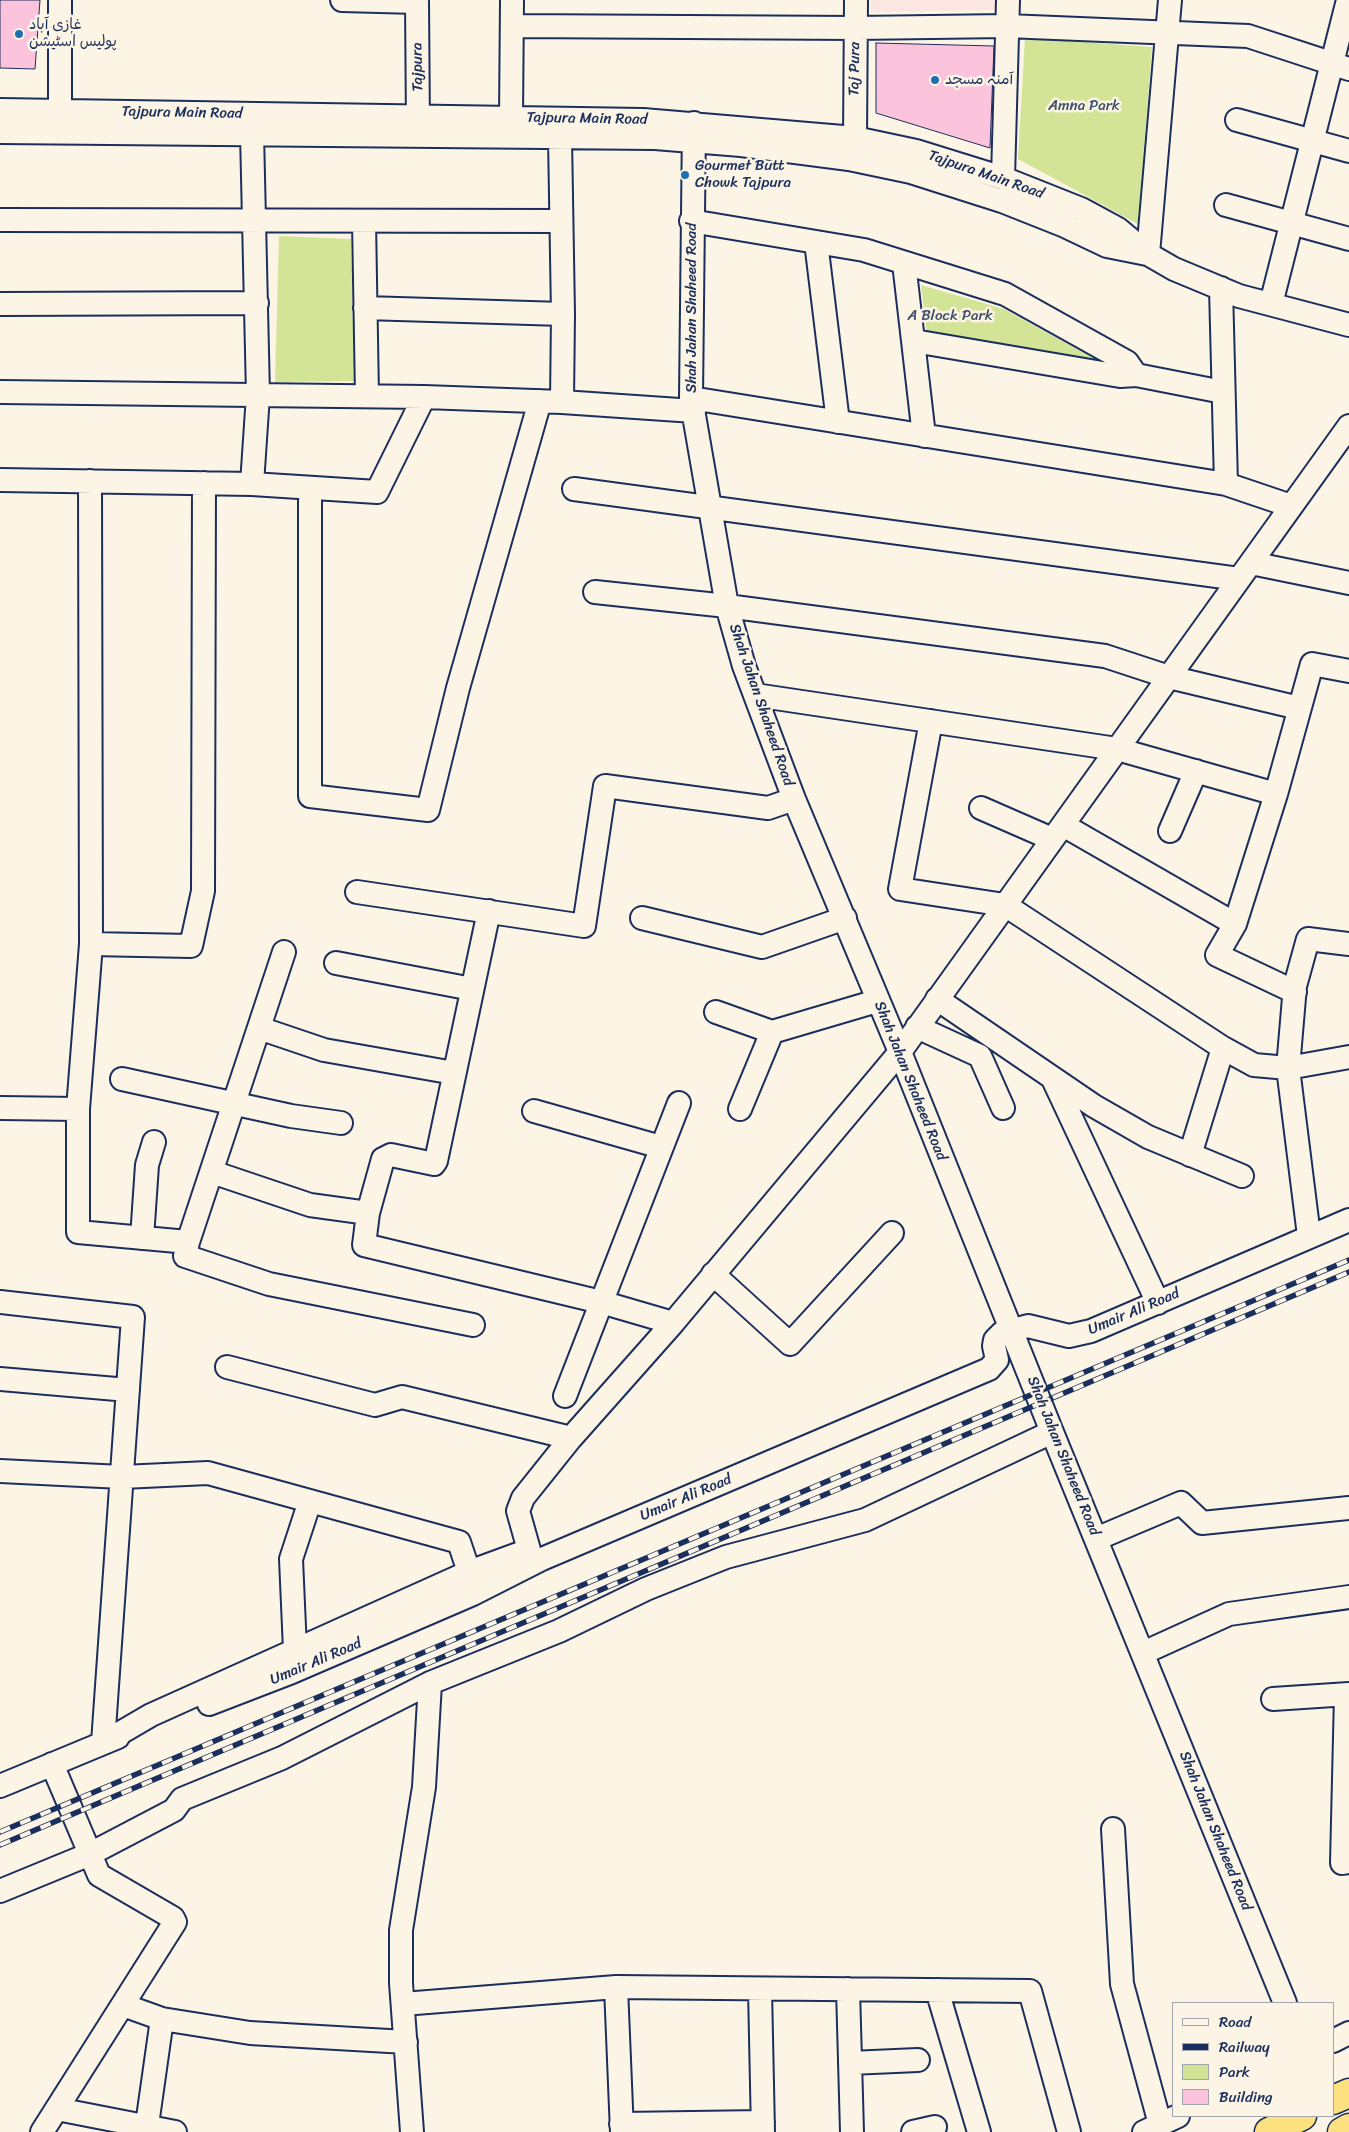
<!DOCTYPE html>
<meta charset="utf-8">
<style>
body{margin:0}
#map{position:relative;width:1349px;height:2132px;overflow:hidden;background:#fcf5e5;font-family:Sriracha,sans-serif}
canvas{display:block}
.legend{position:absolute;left:1172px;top:2002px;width:162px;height:115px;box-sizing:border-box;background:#fcf5e5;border:1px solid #a2a6af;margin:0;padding:6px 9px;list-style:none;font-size:15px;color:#1b2f5e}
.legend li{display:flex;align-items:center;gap:10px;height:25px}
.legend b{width:25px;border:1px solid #a2a6af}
</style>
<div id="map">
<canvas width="1349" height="2132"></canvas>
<ul class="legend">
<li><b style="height:6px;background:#fcf5e5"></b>Road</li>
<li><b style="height:6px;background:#1b2f5e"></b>Railway</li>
<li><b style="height:14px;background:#d4e497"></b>Park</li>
<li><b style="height:14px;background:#fbc4dc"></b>Building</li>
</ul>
</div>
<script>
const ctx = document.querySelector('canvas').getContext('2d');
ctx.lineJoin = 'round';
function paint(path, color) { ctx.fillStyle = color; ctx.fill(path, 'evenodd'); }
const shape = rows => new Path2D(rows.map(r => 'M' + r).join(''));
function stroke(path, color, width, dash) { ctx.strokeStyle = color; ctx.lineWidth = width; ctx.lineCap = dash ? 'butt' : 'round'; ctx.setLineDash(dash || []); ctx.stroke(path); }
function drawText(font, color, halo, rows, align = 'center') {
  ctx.font = font + ' Sriracha,"Playpen Sans Arabic",sans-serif'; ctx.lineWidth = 5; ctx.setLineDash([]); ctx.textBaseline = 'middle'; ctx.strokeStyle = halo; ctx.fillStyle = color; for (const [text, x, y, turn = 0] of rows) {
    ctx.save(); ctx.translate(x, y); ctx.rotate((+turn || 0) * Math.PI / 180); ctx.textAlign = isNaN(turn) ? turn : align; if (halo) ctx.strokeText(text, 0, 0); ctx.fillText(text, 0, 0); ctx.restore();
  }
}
paint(shape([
 [871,0,997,0,997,10,871,12]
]), '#fce6e2');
paint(shape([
 [1025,38,1152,47,1138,224,1018,159],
 [279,236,351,239,354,381,275,382],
 [921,285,1004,309,1111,368,927,333]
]), '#d4e497');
const building = shape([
 [0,0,40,0,35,69,0,68,0,0],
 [876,43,994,46,990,148,876,113,876,43]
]);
paint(building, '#fbc4dc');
stroke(building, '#1b2f5e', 1);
const minor = shape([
 [342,0,417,2],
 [417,0,418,129],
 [513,26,856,28,1007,26,1248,36,1349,69],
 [0,110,643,120,855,138,916,151,1003,178,1081,209,1118,229,1148,254,1174,269,1239,296,1349,325],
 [60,112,60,0],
 [511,118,512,0],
 [1237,120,1349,151],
 [694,123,691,398,727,606,744,666,794,799,900,1052,1052,1432,1285,2003],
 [0,132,655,138,741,145,849,159,911,172,1002,201,1065,226,1107,246,1147,254],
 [560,137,563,314,562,402],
 [855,138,856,0],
 [1003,178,1008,0],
 [1226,205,1349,239],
 [0,220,561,221],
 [364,221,367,396],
 [691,221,864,250,1005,294,1127,362,1136,375],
 [816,242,838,422],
 [1148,254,1170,0],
 [904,263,924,436],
 [1221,288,1226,484],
 [0,304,257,303],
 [1271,304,1348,0],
 [365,308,563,314],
 [914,341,1120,376,1136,375,1223,392],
 [0,392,424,397],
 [691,398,1226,484,1291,506],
 [0,480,252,484,377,492,424,397,562,402,694,411],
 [90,481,91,944,78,1109,78,1232,188,1242,284,952],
 [252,484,258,395,252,133],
 [310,488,310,796,428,810,458,688,540,401],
 [574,489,1239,579],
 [1251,563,1349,583],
 [595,592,727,606,1105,656,1169,677,1299,708],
 [755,695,1117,749,1276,794],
 [931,721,900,889,1005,905,1223,1048,1254,1065,1288,1068,1349,1057],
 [981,808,1052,839],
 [1063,825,1235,924],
 [1170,831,1196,771],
 [357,892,584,926,605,786,768,808,794,799],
 [489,911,436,1161,434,1164,391,1155,383,1159,368,1213,364,1245,601,1302,673,1323],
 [642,918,762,947,845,918],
 [91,944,191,946,203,891,204,483],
 [336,963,472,989],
 [1295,992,1217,955,1235,924,1276,794,1312,664,1349,671],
 [937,999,1094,1106,1148,1137,1242,1176],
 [716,1012,772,1032,877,1001],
 [917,1027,980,1056,1003,1108],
 [259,1028,324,1050,454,1073],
 [122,1079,291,1116,341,1123],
 [1053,1079,1158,1303],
 [0,1108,78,1109],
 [740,1109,772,1032],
 [534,1111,661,1147],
 [1190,1155,1223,1048],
 [212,1172,310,1205,368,1213],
 [1309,1236,1288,1068,1295,986,1308,939,1349,944],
 [142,1238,147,1165,154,1142],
 [188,1242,185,1256,269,1284,473,1325],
 [713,1274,790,1344,892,1233],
 [0,1302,133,1317,103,1743],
 [227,1367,375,1405,402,1397,571,1438],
 [0,1379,128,1390],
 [565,1396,679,1103],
 [0,1471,122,1477,208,1473,459,1542,469,1572],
 [1096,1539,1181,1503,1202,1523,1349,1508],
 [295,1650,291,1559,310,1501],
 [1143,1653,1229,1614,1349,1597],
 [1346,1695,1342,1863,1349,1862],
 [1273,1699,1349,1694],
 [209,1704,292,1672,473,1594,542,1559,989,1369,997,1360,994,1346,995,1340,1002,1333,1028,1326,1069,1336,1091,1331,1349,1220],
 [103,1743,151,1715,469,1572,529,1550,518,1511,523,1498,571,1438,673,1323,900,1052,1349,426],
 [0,1786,118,1737],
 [1113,1829,1122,1984,1160,2124],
 [0,1891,90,1854,174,1810,182,1799,282,1758,430,1683,559,1631,646,1589,726,1557,865,1520,1052,1432],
 [616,1987,622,2132],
 [760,1989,763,2132],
 [848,1989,852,2132],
 [937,1990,979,2132],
 [403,2004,616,1987,1030,1991,1069,2132],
 [123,2005,162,2019,250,2033,406,2042],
 [1333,2041,1349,2033],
 [850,2063,918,2060],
 [57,2109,175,2132],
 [621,2124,763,2122],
 [42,2132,175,1922,173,1918,99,1875,52,1764],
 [146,2132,162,2019],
 [412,2132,401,1983,401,1930,424,1787,430,1683],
 [913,2132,935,2127],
 [1144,2132,1178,2116]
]);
const highway = shape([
 [1333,2100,1349,2093],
 [1269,2132,1302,2116],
 [1342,2132,1349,2128]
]);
stroke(minor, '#1b2f5e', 26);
stroke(highway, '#1b2f5e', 31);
stroke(minor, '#fcf5e5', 22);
stroke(highway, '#fde080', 28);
const rail = shape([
 [0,1832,1349,1260],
 [0,1845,1349,1272]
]);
stroke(rail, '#1b2f5e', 5.5);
stroke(rail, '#fcf5e5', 4, [11]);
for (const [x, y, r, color] of [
 [19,34,5,"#1f6fb2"],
 [935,80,5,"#1f6fb2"],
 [685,175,5,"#1f6fb2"]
]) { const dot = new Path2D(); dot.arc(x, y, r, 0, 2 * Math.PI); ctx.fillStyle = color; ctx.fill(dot); stroke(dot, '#fcf5e5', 2); }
drawText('15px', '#1b2f5e', '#fcf5e5', [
 ["غازی آباد",29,25],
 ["پولیس اسٹیشن",29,42],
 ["آمنہ مسجد",945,80],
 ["Gourmet Butt",695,166],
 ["Chowk Tajpura",695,183]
], 'left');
drawText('15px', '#1b2f5e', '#fcf5e5', [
 ["Tajpura",418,67,-91],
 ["Taj Pura",855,69,-89],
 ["Tajpura Main Road",182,113,1],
 ["Tajpura Main Road",587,119,1],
 ["Tajpura Main Road",986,175,19],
 ["Shah Jahan Shaheed Road",692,308,-90],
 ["Shah Jahan Shaheed Road",761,705,71],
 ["Shah Jahan Shaheed Road",910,1081,68],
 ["Umair Ali Road",1134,1312,-23],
 ["Shah Jahan Shaheed Road",1063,1456,68],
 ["Umair Ali Road",686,1498,-23],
 ["Umair Ali Road",316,1662,-23],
 ["Shah Jahan Shaheed Road",1215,1831,68]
]);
drawText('15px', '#405369', '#fcf5e5', [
 ["Amna Park",1084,106],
 ["A Block Park",950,316]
]);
</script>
